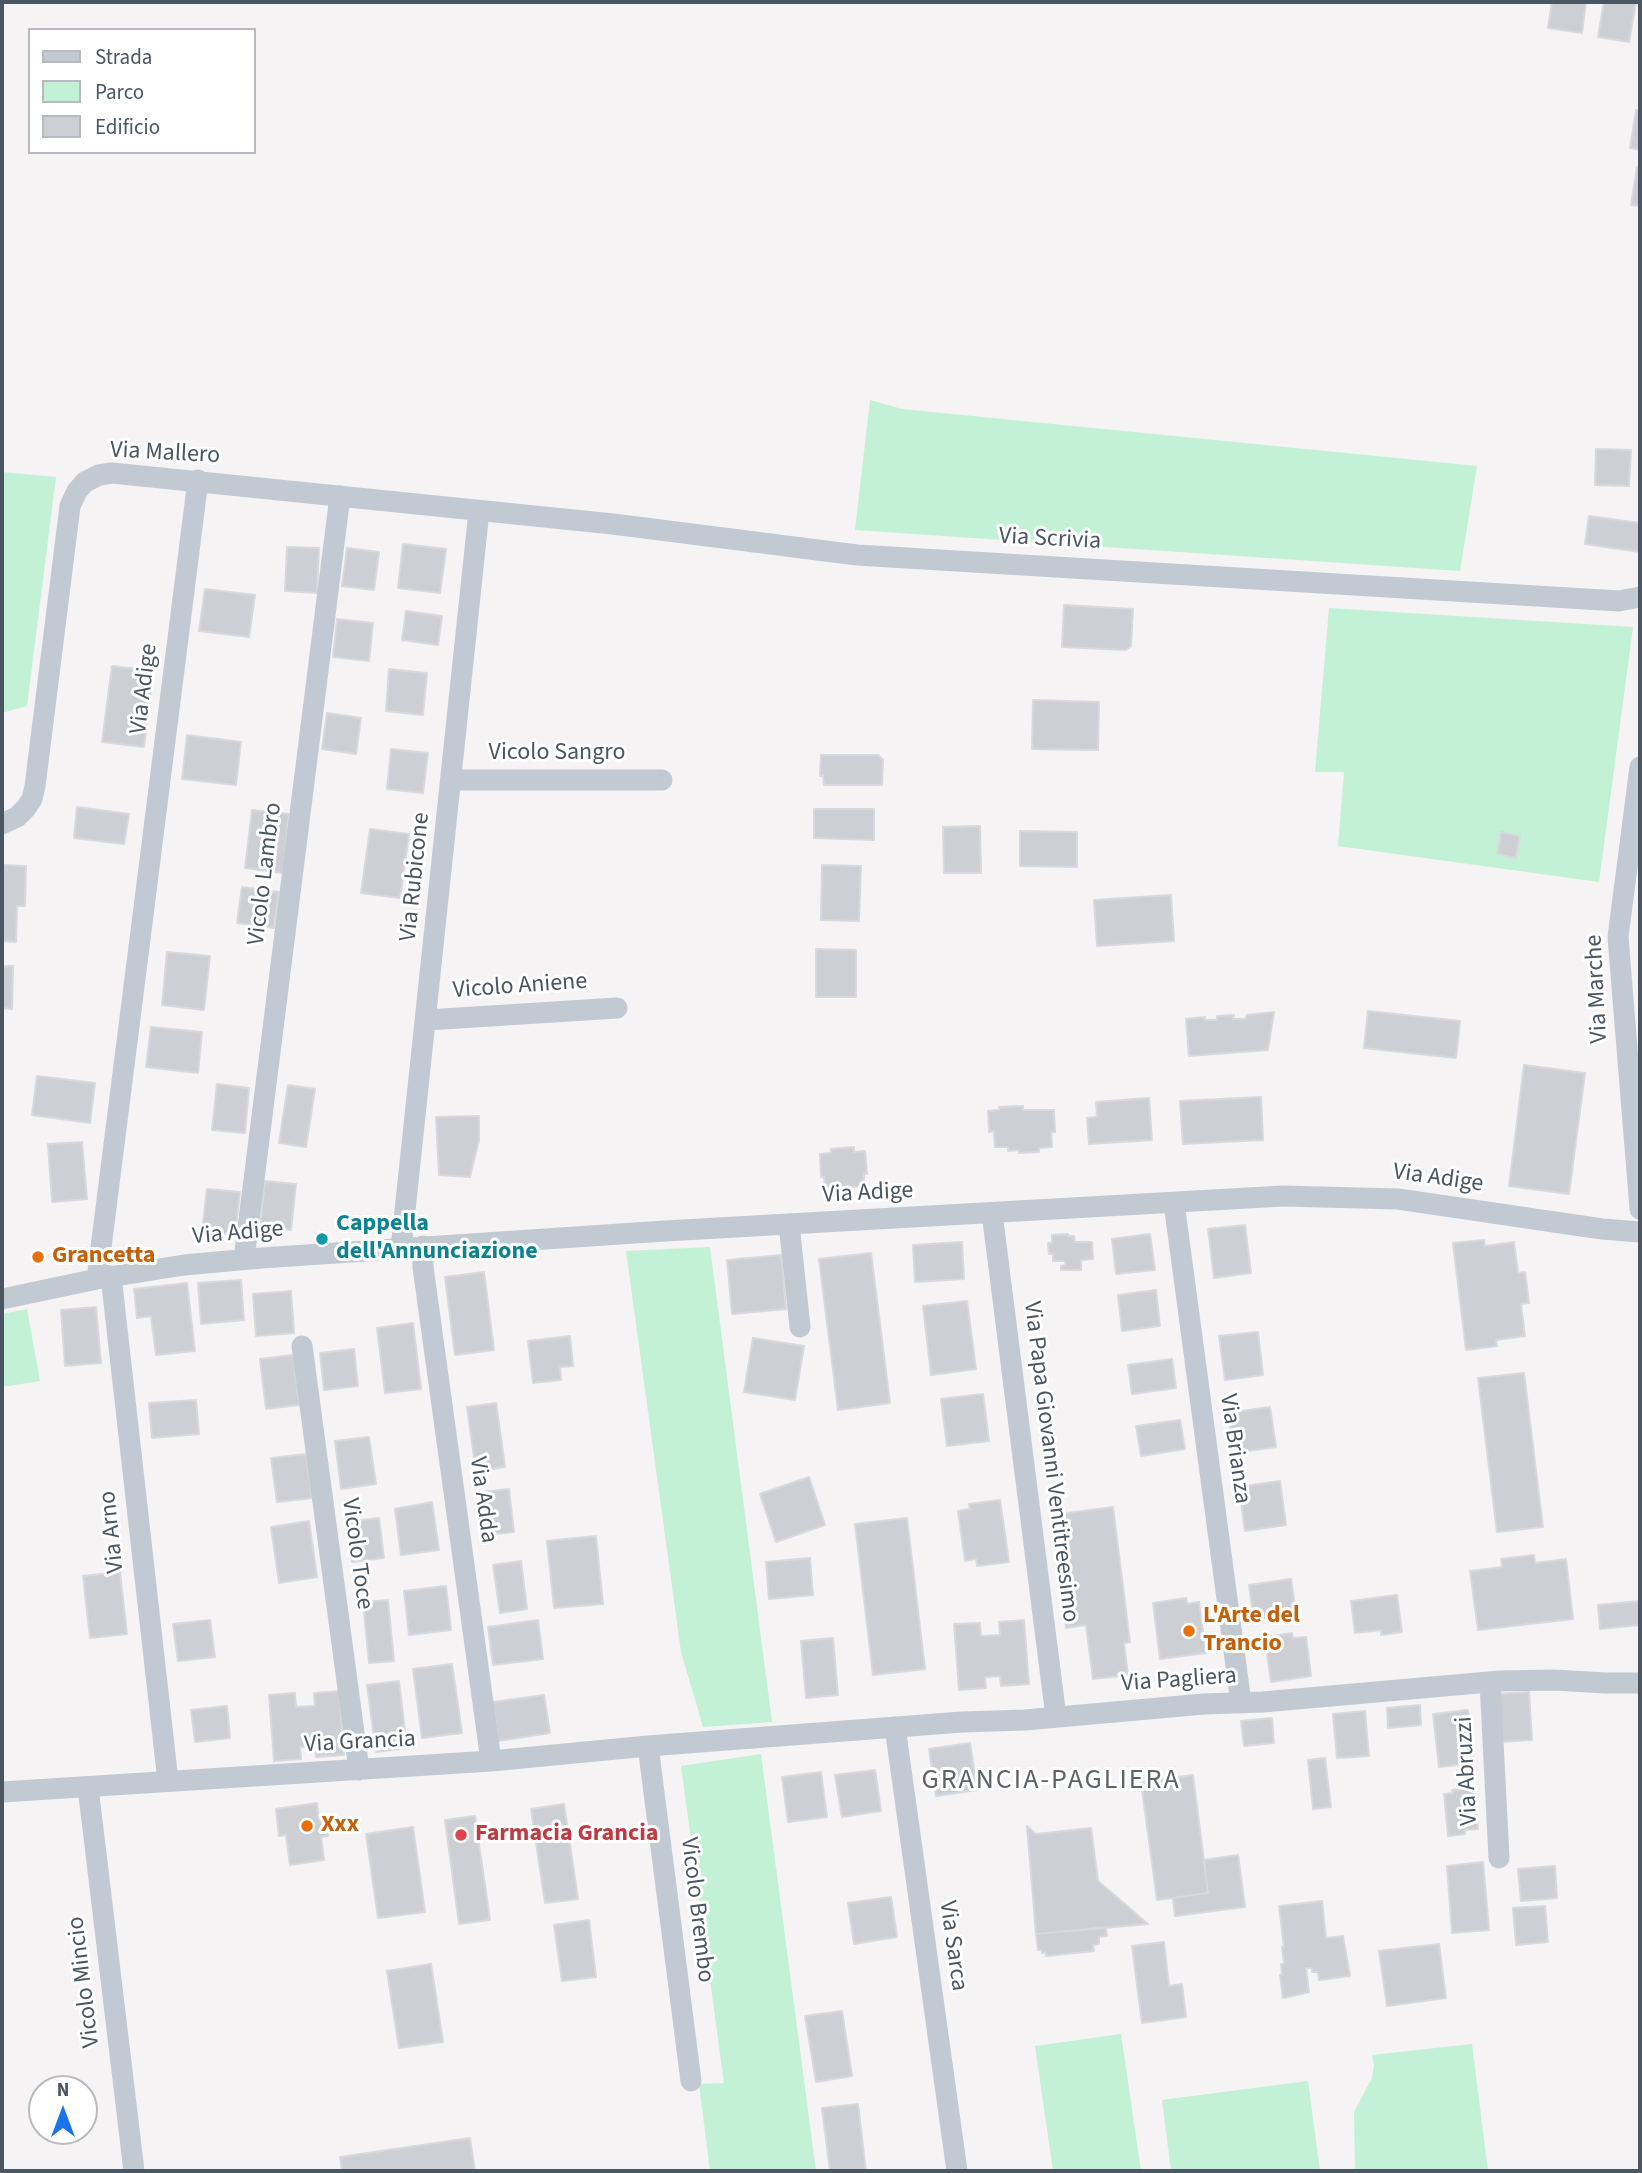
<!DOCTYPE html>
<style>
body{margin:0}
#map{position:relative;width:1642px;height:2173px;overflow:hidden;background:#f5f3f3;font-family:"Source Sans 3",sans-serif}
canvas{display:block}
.frame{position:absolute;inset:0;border:4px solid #4a5661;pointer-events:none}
.legend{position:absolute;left:28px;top:28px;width:228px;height:126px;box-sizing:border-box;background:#fff;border:2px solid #b7bbc0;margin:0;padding:9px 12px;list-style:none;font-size:21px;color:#4a5661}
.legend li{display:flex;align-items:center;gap:14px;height:35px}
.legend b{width:35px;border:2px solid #b7bbc0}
.north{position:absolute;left:28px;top:2075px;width:70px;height:70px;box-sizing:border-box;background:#fff;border:2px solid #b7bbc0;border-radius:50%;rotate:0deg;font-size:19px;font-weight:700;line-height:28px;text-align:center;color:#4a5661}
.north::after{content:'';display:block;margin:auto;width:24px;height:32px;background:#1a73e8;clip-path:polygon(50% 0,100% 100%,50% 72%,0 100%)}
</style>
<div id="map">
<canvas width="1642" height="2173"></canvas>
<div class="frame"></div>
<ul class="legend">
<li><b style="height:9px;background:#c1cad2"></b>Strada</li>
<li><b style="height:19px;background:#c3f1d5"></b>Parco</li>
<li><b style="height:19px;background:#cdcfd5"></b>Edificio</li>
</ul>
<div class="north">N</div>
</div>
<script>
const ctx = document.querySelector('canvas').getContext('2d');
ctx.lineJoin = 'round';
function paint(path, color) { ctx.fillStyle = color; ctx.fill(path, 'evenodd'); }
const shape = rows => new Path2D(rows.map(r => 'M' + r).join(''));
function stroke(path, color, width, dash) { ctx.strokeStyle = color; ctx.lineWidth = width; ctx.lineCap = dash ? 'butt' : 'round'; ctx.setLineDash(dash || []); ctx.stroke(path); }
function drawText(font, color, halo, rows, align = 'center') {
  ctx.font = font + ' "Source Sans 3",sans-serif'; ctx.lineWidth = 6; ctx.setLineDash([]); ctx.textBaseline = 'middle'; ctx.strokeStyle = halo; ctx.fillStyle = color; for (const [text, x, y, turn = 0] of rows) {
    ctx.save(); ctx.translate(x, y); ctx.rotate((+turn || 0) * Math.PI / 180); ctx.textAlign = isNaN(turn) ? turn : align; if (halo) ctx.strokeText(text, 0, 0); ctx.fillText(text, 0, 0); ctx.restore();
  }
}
paint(shape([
 [870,400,902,409,1477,466,1460,571,855,530],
 [2,472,56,477,27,706,2,713],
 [1329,608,1633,627,1599,882,1338,846,1344,772,1315,772],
 [710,1247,772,1722,703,1727,681,1652,626,1251],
 [27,1309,40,1381,2,1387,2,1314],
 [761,1754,816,2171,710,2171,699,2084,724,2083,681,1766],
 [1121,2034,1141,2171,1053,2171,1035,2046],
 [1472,2044,1488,2171,1355,2171,1354,2112,1372,2078,1374,2065,1372,2055],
 [1308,2081,1320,2171,1171,2171,1162,2100]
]), '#c3f1d5');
const building = shape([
 [1552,2,1586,2,1582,33,1548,28,1552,2],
 [1604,2,1636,2,1629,42,1598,37,1604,2],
 [1636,110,1640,110,1640,150,1630,148,1636,110],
 [1637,167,1640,167,1640,206,1631,205,1637,167],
 [1596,449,1631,450,1629,486,1595,485,1596,449],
 [1589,516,1640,523,1640,552,1585,544,1589,516],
 [403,544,446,549,440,593,398,588,403,544],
 [287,547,319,548,317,593,285,591,287,547],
 [347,548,379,552,374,590,342,586,347,548],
 [205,589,255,595,249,637,199,631,205,589],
 [1064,605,1133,609,1131,646,1126,650,1062,647,1064,605],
 [406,611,442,616,438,645,402,640,406,611],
 [337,619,373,623,369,661,333,657,337,619],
 [112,666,153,671,144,747,102,742,112,666],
 [389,669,427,673,423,715,386,711,389,669],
 [1033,700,1099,702,1098,750,1032,749,1033,700],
 [327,713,361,718,356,754,322,749,327,713],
 [187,735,241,742,236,785,182,779,187,735],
 [391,749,428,753,423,793,387,789,391,749],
 [821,755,878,755,883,760,882,785,824,785,823,775,820,776,821,755],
 [77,807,129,814,124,844,74,838,77,807],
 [814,809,874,809,874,840,814,838,814,809],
 [252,810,289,814,283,873,245,868,252,810],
 [980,826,981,873,944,873,943,827,980,826],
 [370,829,409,834,400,898,361,893,370,829],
 [1020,831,1077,832,1077,867,1020,866,1020,831],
 [1501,832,1520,836,1516,858,1497,854,1501,832],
 [2,865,26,866,25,906,17,906,16,942,2,941,2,865],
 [822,865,861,866,859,921,821,920,822,865],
 [242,887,279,892,274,928,237,923,242,887],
 [1171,895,1174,941,1097,946,1094,900,1171,895],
 [816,949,856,950,856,997,816,997,816,949],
 [167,952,210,956,204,1010,162,1005,167,952],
 [2,966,13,966,12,1009,2,1008,2,966],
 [1368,1011,1460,1021,1456,1058,1364,1048,1368,1011],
 [1274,1012,1268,1050,1189,1056,1186,1019,1205,1017,1205,1020,1217,1020,1217,1016,1234,1015,1233,1019,1245,1019,1247,1015,1274,1012],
 [151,1027,202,1032,198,1073,146,1067,151,1027],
 [1524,1065,1585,1073,1569,1194,1509,1186,1524,1065],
 [37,1076,95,1083,90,1123,32,1115,37,1076],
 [217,1084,249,1088,245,1133,212,1130,217,1084],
 [288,1085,315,1089,306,1147,279,1143,288,1085],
 [1261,1097,1263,1140,1183,1144,1180,1101,1261,1097],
 [1149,1098,1152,1140,1089,1144,1087,1118,1097,1117,1096,1102,1149,1098],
 [1023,1106,1023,1110,1054,1110,1055,1132,1051,1132,1052,1147,1039,1148,1039,1152,1019,1153,1019,1150,1008,1151,1008,1147,995,1147,994,1131,989,1132,988,1111,999,1110,999,1107,1023,1106],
 [479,1116,479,1140,470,1177,439,1175,436,1117,479,1116],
 [82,1142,87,1199,52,1202,48,1144,82,1142],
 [854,1147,854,1152,865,1151,867,1174,864,1174,864,1186,825,1189,824,1177,821,1177,820,1154,831,1153,831,1149,854,1147],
 [265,1181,296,1184,291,1230,260,1226,265,1181],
 [207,1189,240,1192,235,1235,202,1231,207,1189],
 [1245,1225,1251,1273,1214,1278,1208,1229,1245,1225],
 [323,1233,327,1242,319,1244,316,1235,323,1233],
 [1068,1234,1068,1236,1074,1236,1075,1242,1092,1242,1093,1259,1081,1260,1081,1270,1061,1270,1061,1266,1066,1265,1065,1261,1053,1261,1053,1254,1049,1254,1048,1243,1052,1243,1052,1235,1068,1234],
 [1150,1234,1155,1270,1116,1274,1112,1239,1150,1234],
 [1484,1240,1485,1246,1514,1242,1518,1273,1525,1272,1529,1303,1521,1304,1525,1336,1496,1340,1497,1346,1466,1350,1453,1243,1484,1240],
 [962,1242,964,1279,915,1282,913,1245,962,1242],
 [871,1253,890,1403,838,1410,819,1259,871,1253],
 [781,1255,786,1309,732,1314,727,1260,781,1255],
 [484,1272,494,1350,455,1355,445,1277,484,1272],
 [241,1280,244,1320,201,1324,198,1283,241,1280],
 [187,1283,195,1351,156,1355,151,1316,137,1318,134,1289,187,1283],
 [1156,1290,1160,1326,1122,1331,1118,1295,1156,1290],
 [291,1291,294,1333,256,1336,253,1294,291,1291],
 [967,1301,976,1369,931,1375,923,1306,967,1301],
 [96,1307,101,1363,65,1366,61,1310,96,1307],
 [413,1323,421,1389,385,1393,377,1328,413,1323],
 [1258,1332,1263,1375,1225,1380,1219,1336,1258,1332],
 [570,1336,573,1366,560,1367,561,1380,533,1383,528,1341,570,1336],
 [753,1338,804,1346,795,1400,744,1392,753,1338],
 [354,1349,358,1386,324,1390,320,1353,354,1349],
 [293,1355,299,1405,266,1409,260,1359,293,1355],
 [1172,1359,1176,1388,1132,1394,1128,1365,1172,1359],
 [1524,1373,1543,1527,1497,1532,1478,1378,1524,1373],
 [983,1394,989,1441,947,1446,941,1399,983,1394],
 [196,1400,199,1434,152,1438,149,1403,196,1400],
 [496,1403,505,1467,476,1471,467,1407,496,1403],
 [1270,1407,1276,1447,1233,1453,1228,1413,1270,1407],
 [1180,1420,1185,1449,1141,1456,1136,1426,1180,1420],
 [369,1437,376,1484,341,1489,335,1441,369,1437],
 [306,1454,312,1498,277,1502,271,1458,306,1454],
 [809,1477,825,1525,776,1542,760,1494,809,1477],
 [1280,1481,1286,1525,1245,1531,1239,1487,1280,1481],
 [509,1489,514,1532,486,1535,481,1492,509,1489],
 [1000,1500,1009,1562,977,1566,976,1559,965,1561,958,1511,970,1509,969,1504,1000,1500],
 [432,1502,439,1550,401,1555,395,1509,432,1502],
 [1113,1507,1130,1642,1124,1643,1128,1675,1093,1679,1086,1625,1066,1628,1052,1515,1113,1507],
 [379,1518,384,1558,352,1562,347,1522,379,1518],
 [907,1518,925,1669,873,1675,855,1524,907,1518],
 [309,1521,317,1577,279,1583,271,1527,309,1521],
 [596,1536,603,1604,554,1608,547,1541,596,1536],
 [1534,1555,1535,1563,1566,1559,1573,1619,1478,1630,1470,1571,1502,1567,1501,1559,1534,1555],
 [810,1558,813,1595,769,1599,766,1562,810,1558],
 [521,1561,527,1609,500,1613,493,1565,521,1561],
 [120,1572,127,1634,90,1638,83,1576,120,1572],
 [1291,1579,1296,1614,1254,1620,1249,1585,1291,1579],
 [446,1586,451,1630,409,1635,404,1591,446,1586],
 [1397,1595,1402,1632,1381,1635,1381,1630,1355,1633,1351,1601,1397,1595],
 [1186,1598,1187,1604,1199,1602,1206,1653,1160,1659,1153,1603,1186,1598],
 [388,1600,394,1661,369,1663,363,1602,388,1600],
 [1640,1601,1640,1625,1600,1629,1598,1605,1640,1601],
 [210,1620,215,1657,178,1661,173,1624,210,1620],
 [538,1620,543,1659,493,1665,488,1627,538,1620],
 [1024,1620,1029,1684,1001,1686,1000,1676,985,1677,986,1688,959,1690,954,1624,980,1623,981,1636,1000,1635,999,1622,1024,1620],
 [1292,1633,1293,1638,1306,1637,1311,1676,1271,1682,1265,1637,1292,1633],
 [833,1638,838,1695,806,1698,801,1641,833,1638],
 [452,1664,462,1733,422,1738,413,1669,452,1664],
 [399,1681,407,1748,376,1752,367,1685,399,1681],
 [339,1691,344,1755,316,1757,315,1746,300,1747,301,1759,274,1761,269,1695,295,1693,296,1707,315,1706,314,1693,339,1691],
 [1529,1692,1532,1740,1499,1742,1496,1694,1529,1692],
 [544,1695,550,1733,498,1741,493,1702,544,1695],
 [1420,1705,1421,1725,1388,1728,1387,1708,1420,1705],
 [227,1706,230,1738,195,1742,191,1710,227,1706],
 [1468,1710,1474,1763,1439,1767,1433,1714,1468,1710],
 [1365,1711,1369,1756,1337,1758,1333,1714,1365,1711],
 [1272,1718,1274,1743,1244,1746,1241,1721,1272,1718],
 [970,1743,977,1790,936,1796,929,1749,970,1743],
 [1325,1758,1331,1807,1313,1809,1308,1760,1325,1758],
 [875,1770,881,1811,842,1817,835,1775,875,1770],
 [821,1772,827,1817,788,1822,782,1777,821,1772],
 [1193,1775,1208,1893,1157,1900,1141,1782,1193,1775],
 [1474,1788,1478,1829,1465,1830,1465,1834,1448,1836,1444,1794,1453,1793,1452,1790,1474,1788],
 [317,1803,319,1820,325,1819,328,1836,321,1837,324,1860,290,1865,286,1835,279,1836,276,1809,317,1803],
 [564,1804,578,1899,545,1903,531,1809,564,1804],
 [475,1816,490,1920,459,1924,445,1820,475,1816],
 [1027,1826,1036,1834,1091,1828,1098,1881,1148,1924,1036,1934,1027,1826],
 [413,1827,425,1912,378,1918,366,1834,413,1827],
 [1238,1855,1245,1907,1175,1916,1173,1898,1208,1893,1204,1860,1238,1855],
 [1483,1862,1489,1930,1452,1933,1447,1866,1483,1862],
 [1555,1866,1557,1898,1521,1901,1518,1869,1555,1866],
 [891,1897,897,1937,854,1944,848,1903,891,1897],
 [1322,1901,1326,1938,1343,1936,1350,1976,1319,1980,1318,1972,1312,1972,1312,1968,1306,1968,1309,1992,1283,1998,1280,1975,1282,1975,1281,1964,1284,1964,1282,1947,1284,1947,1279,1906,1322,1901],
 [1545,1906,1548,1942,1516,1945,1513,1908,1545,1906],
 [589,1920,596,1977,562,1981,554,1925,589,1920],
 [1106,1927,1107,1936,1099,1937,1099,1944,1093,1945,1094,1951,1046,1956,1045,1952,1042,1953,1042,1950,1038,1950,1036,1934,1106,1927],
 [1164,1942,1169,1986,1182,1984,1186,2017,1142,2023,1132,1946,1164,1942],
 [1439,1944,1446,1998,1387,2006,1379,1951,1439,1944],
 [431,1964,443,2042,399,2048,387,1971,431,1964],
 [842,2011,852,2076,816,2082,805,2016,842,2011],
 [858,2104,866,2171,830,2171,822,2108,858,2104],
 [470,2138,475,2171,342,2171,340,2157,470,2138]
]);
paint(building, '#cdcfd5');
stroke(building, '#d7d9de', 2);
stroke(shape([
 [1640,767,1618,937,1640,1209],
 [453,780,662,780],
 [2,824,17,817,26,808,32,799,35,786,70,506,77,491,85,482,99,475,112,473,613,524,857,555,1619,601,1640,597],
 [427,1020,617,1008],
 [1174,1203,1241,1703],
 [992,1213,1056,1717],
 [789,1224,800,1327],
 [423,1246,423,1267,491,1761],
 [401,1248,479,511],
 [244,1259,340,496],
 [111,1276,168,1781],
 [97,1279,198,480],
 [2,1299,97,1279,184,1265,261,1258,665,1231,1283,1196,1398,1199,1602,1229,1640,1232],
 [302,1346,359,1770],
 [1490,1682,1499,1858],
 [895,1727,957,2171],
 [648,1746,691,2081],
 [88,1787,134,2171],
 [2,1792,491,1761,648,1746,962,1722,1025,1720,1204,1704,1263,1702,1500,1681,1554,1680,1605,1683,1640,1683]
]), '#c1cad2', 21);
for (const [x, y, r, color] of [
 [322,1239,7,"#0f9aa8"],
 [38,1257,7,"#e8710a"],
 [1189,1631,7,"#e8710a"],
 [307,1826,7,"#e8710a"],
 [461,1835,7,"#e0444e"]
]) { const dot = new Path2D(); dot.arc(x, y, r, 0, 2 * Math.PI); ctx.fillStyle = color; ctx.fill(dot); stroke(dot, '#fff', 2.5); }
drawText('24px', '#4a5661', '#fff', [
 ["Via Mallero",165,454,3],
 ["Via Scrivia",1050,540,3],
 ["Via Adige",145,689,-83],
 ["Vicolo Sangro",557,754],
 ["Vicolo Lambro",266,874,-83],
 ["Via Rubicone",416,877,-84],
 ["Vicolo Aniene",520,987,-4],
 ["Via Marche",1598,989,-93],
 ["Via Adige",1438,1179,8],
 ["Via Adige",868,1194,-3],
 ["Via Adige",238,1234,-5],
 ["Via Brianza",1234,1449,82],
 ["Via Papa Giovanni Ventitreesimo",1050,1462,83],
 ["Via Adda",482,1500,82],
 ["Via Arno",113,1532,-96],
 ["Vicolo Toce",356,1554,82],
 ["Via Pagliera",1179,1681,-4],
 ["Via Grancia",360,1743,-3],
 ["Via Abruzzi",1468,1771,-93],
 ["Vicolo Brembo",696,1910,83],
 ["Via Sarca",952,1946,82],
 ["Vicolo Mincio",85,1982,-97]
]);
drawText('bold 24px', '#0d838f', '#fff', [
 ["Cappella",336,1225],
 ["dell'Annunciazione",336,1253]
], 'left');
drawText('bold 24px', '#c56008', '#fff', [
 ["Grancetta",52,1257],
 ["L'Arte del",1203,1617],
 ["Trancio",1203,1645],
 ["Xxx",321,1826]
], 'left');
drawText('bold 24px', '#be3a42', '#fff', [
 ["Farmacia Grancia",475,1835]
], 'left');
ctx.letterSpacing = '2px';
drawText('28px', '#5f6368', '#fff', [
 ["GRANCIA-PAGLIERA",1051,1782]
]);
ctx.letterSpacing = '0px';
</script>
